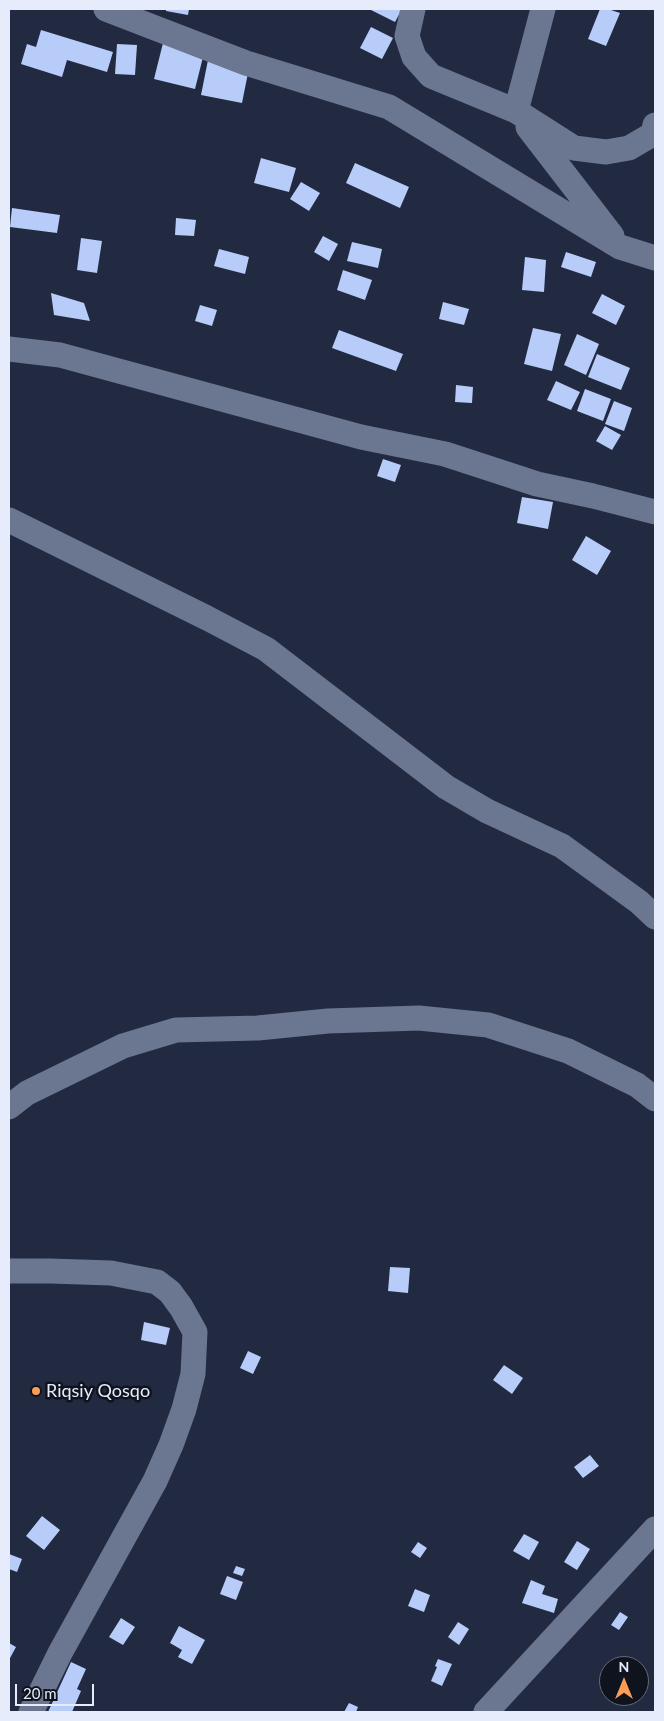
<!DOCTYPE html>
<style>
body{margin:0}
#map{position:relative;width:664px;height:1721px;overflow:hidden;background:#212a40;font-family:Lato,sans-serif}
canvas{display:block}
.frame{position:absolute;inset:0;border:10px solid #e6ecfb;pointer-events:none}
.north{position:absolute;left:599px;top:1656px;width:50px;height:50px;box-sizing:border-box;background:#0f131d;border:1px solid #656a76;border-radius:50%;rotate:0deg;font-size:14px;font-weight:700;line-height:20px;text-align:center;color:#e6ecfb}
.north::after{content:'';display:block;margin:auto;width:18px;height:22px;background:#fd9d54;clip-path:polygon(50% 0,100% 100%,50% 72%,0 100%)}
.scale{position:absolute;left:15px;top:1684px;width:79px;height:22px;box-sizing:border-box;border:2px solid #e6ecfb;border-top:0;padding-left:6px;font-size:15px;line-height:18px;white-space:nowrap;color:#e6ecfb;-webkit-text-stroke:4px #0f131d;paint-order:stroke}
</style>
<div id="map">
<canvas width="664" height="1721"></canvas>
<div class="frame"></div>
<div class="north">N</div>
<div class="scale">20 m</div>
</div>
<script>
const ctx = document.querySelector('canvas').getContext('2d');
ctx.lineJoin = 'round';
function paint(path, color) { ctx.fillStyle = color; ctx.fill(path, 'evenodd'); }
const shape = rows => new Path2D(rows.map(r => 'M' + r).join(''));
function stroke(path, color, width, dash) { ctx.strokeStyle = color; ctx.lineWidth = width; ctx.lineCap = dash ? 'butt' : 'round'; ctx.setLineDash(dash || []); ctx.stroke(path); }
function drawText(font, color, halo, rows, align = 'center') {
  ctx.font = font + ' Lato,sans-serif'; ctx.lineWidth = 5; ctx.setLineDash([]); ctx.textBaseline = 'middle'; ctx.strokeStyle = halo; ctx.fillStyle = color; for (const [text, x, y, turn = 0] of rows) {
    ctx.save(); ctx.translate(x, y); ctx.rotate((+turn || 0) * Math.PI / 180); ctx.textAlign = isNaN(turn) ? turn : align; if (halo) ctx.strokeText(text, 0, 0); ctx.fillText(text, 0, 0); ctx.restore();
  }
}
paint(shape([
 [166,9,189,9,188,15,166,11],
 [369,9,402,9,395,22],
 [600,9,608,9,620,13,606,46,588,39],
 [371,27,393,38,382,59,360,48],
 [41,30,113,52,107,72,67,60,62,77,21,64,27,44,36,47],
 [163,43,204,53,195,89,154,79],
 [117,44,137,45,135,75,115,74],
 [208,60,249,68,242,103,201,95],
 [261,158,296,168,289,192,254,183],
 [355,163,409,187,400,208,346,183],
 [301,182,320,193,309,211,290,199],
 [12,208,60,215,57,233,10,227],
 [176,218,196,220,194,236,175,235],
 [323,236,338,244,329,261,314,252],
 [81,238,102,241,97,273,77,270],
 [352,242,382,249,378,268,347,261],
 [219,249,249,257,245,274,214,266],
 [566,252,596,262,591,277,561,267],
 [525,257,546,260,544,292,522,290],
 [343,270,372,280,365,300,337,290],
 [51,293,84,303,90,321,54,315],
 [602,294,625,306,616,325,592,313],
 [443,302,469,309,464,325,439,319],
 [200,305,217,310,212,326,195,321],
 [533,328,561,334,552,371,524,364],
 [339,330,403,354,396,371,332,348],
 [577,334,599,344,586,375,564,365],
 [597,354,630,368,621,390,588,377],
 [556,381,580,392,571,410,547,400],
 [456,385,473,387,472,403,455,402],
 [585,389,611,399,603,421,577,411],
 [614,401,632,408,624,431,605,424],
 [605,426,621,435,612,450,596,441],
 [383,459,401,465,395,482,377,476],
 [522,497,553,502,548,529,517,523],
 [586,536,611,551,597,575,572,560],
 [390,1267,410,1268,408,1293,388,1291],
 [144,1322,170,1328,166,1345,141,1340],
 [248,1351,261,1357,253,1374,240,1368],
 [504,1365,523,1378,512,1394,493,1380],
 [590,1455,599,1466,583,1478,574,1467],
 [42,1516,60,1530,44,1550,26,1536],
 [524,1534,539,1542,529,1560,513,1551],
 [577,1541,590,1549,577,1570,564,1562],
 [418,1542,427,1548,420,1558,411,1552],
 [9,1554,22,1559,17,1572,9,1569],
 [236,1566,245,1569,242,1576,233,1573],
 [227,1576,243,1582,236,1600,220,1594],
 [531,1580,545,1586,542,1594,558,1599,554,1613,522,1603],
 [415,1589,430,1595,424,1612,408,1606],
 [620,1612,628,1617,619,1630,611,1625],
 [121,1618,135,1627,123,1645,109,1637],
 [458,1622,469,1629,459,1645,448,1637],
 [179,1626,205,1640,192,1664,178,1657,182,1650,170,1643],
 [9,1643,16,1647,9,1660],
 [438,1659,452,1664,442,1686,431,1681,437,1667,435,1666],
 [71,1662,86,1669,77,1689,81,1691,72,1712,48,1712],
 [349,1703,358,1707,356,1712,344,1712]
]), '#b8ccf9');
stroke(shape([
 [106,9,246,63,389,107,620,247,655,258],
 [413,9,407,36,414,57,431,76,516,111,574,148,606,152,629,148,653,134,655,125],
 [516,111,543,9],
 [528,127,612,236],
 [9,349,60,355,361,437,445,454,537,484,593,496,655,512],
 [9,520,207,618,266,649,446,787,487,811,562,846,639,902,655,917],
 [9,1107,27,1093,123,1046,176,1030,258,1028,328,1021,419,1018,488,1025,568,1051,637,1085,655,1099],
 [9,1271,50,1271,111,1273,157,1282,170,1292,181,1307,195,1332,193,1374,184,1409,171,1445,155,1481,60,1653,31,1712],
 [486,1712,655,1529]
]), '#6b7690', 25);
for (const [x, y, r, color] of [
 [36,1391,5,"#fd9d54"]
]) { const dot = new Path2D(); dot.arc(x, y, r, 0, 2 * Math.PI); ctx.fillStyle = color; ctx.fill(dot); stroke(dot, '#0f131d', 2); }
drawText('18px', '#e6ecfb', '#0f131d', [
 ["Riqsiy Qosqo",46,1391]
], 'left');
</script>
